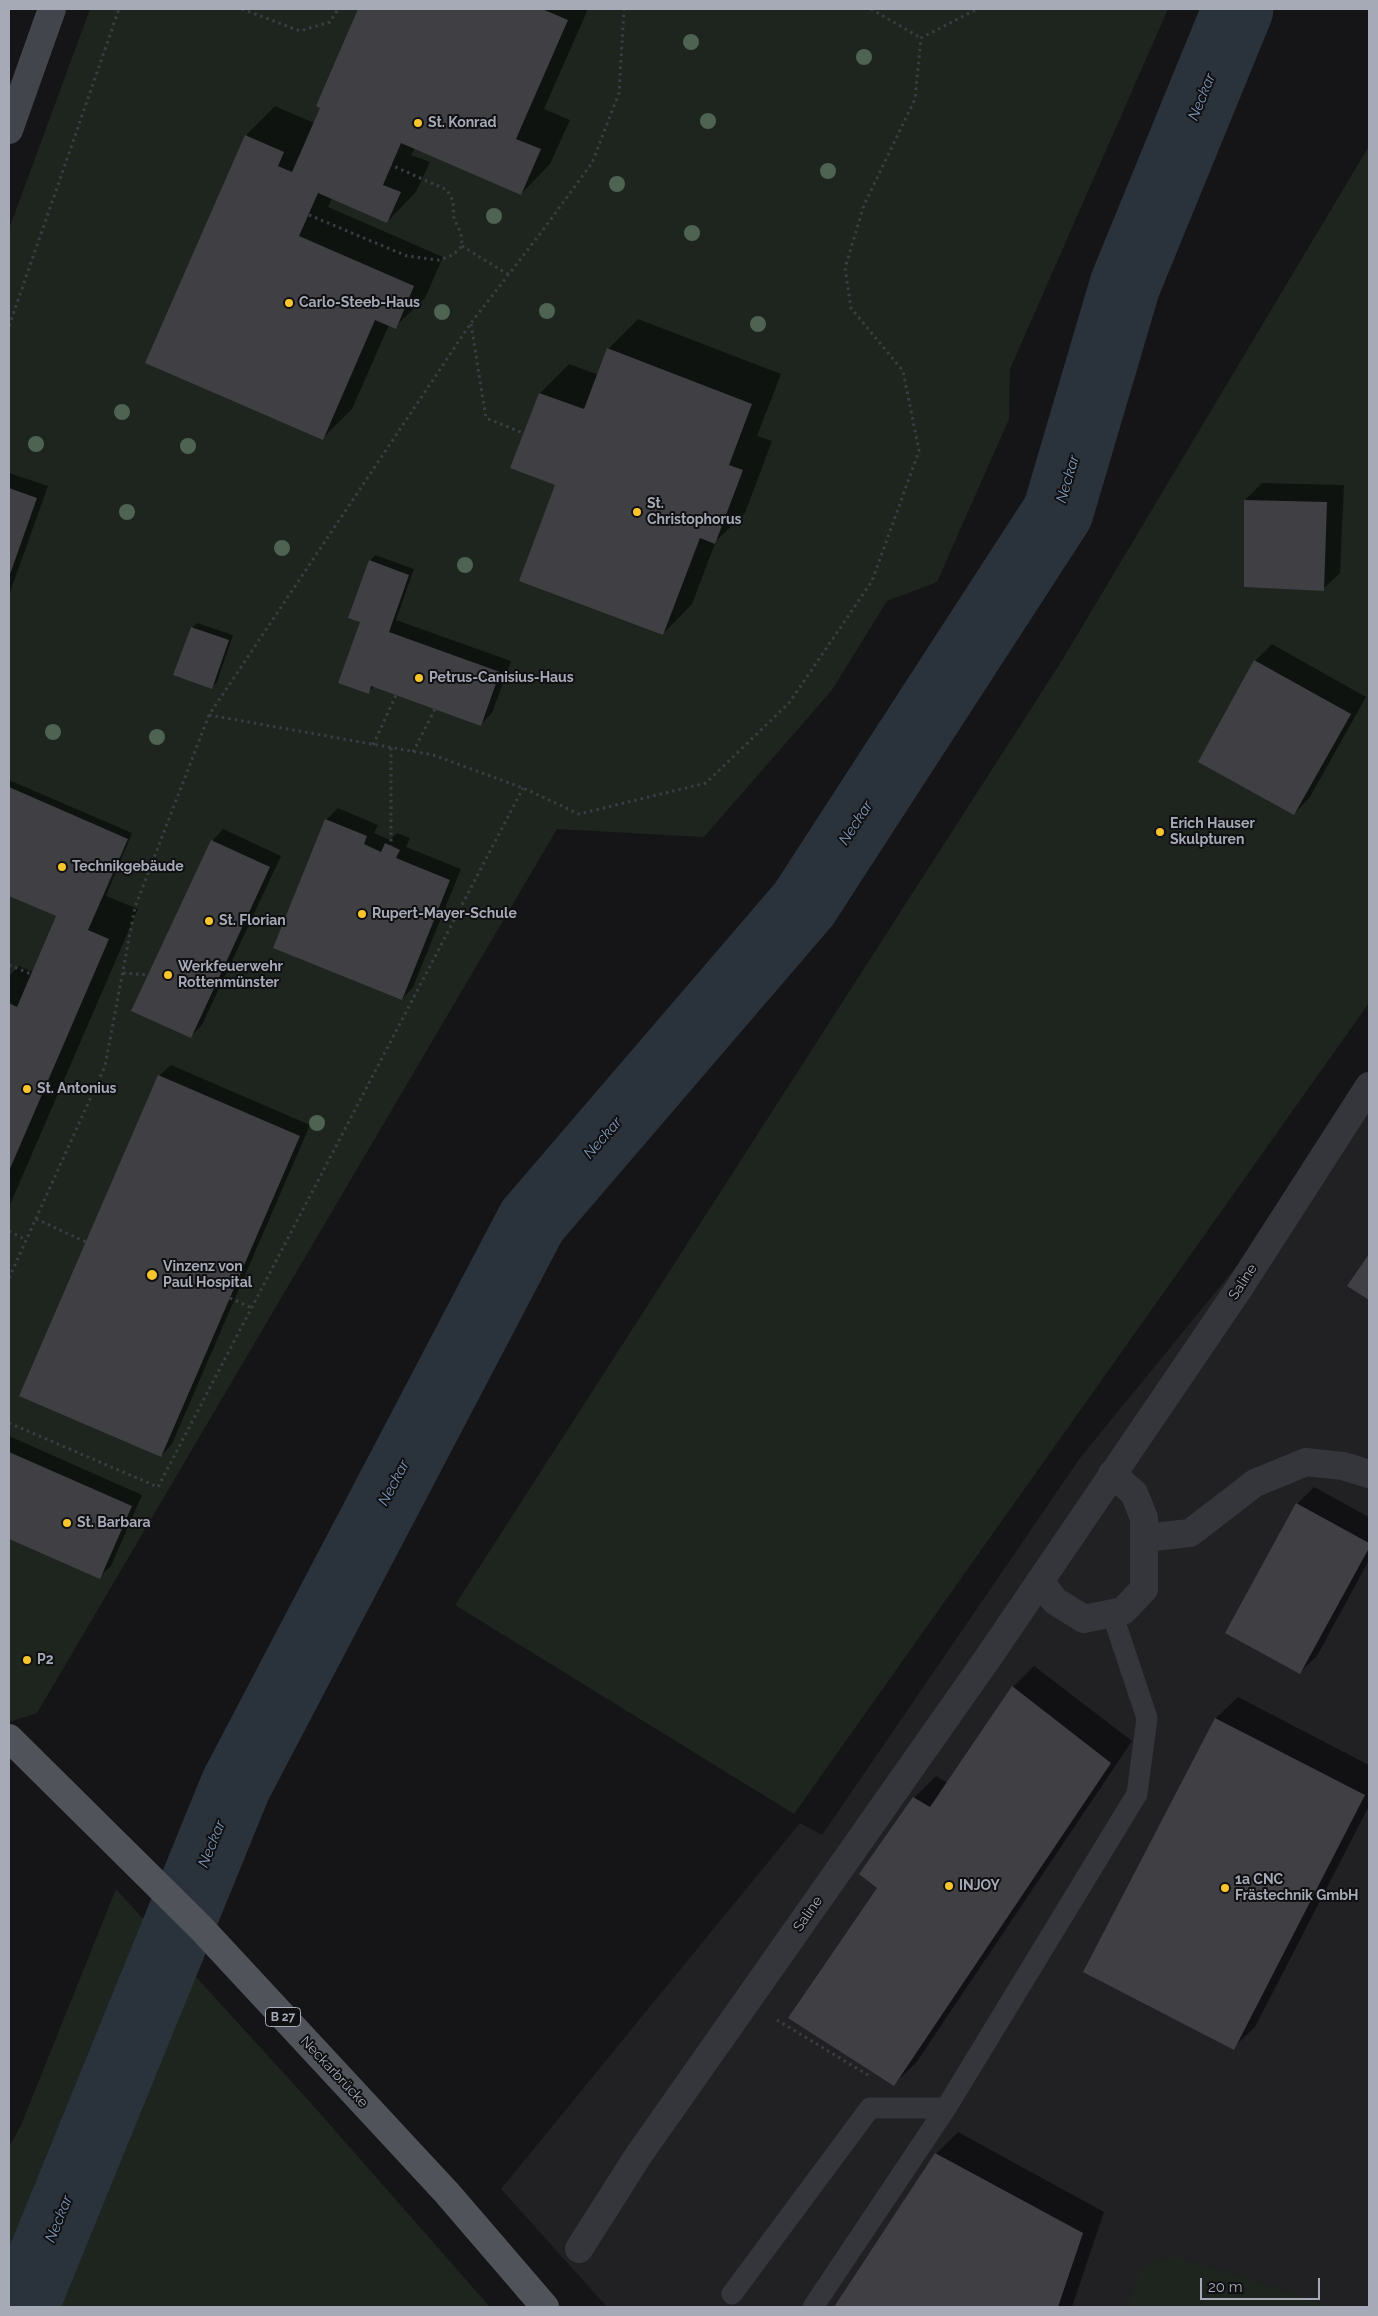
<!DOCTYPE html>
<meta charset="utf-8">
<style>
body{margin:0}
#map{position:relative;width:1378px;height:2316px;overflow:hidden;background:#151517;font-family:Raleway,sans-serif}
canvas{display:block}
.frame{position:absolute;inset:0;border:10px solid #a6aab7;pointer-events:none}
.scale{position:absolute;left:1200px;top:2278px;width:120px;height:22px;box-sizing:border-box;border:2px solid #a6aab7;border-top:0;padding-left:6px;font-size:15px;line-height:18px;white-space:nowrap;color:#a6aab7;-webkit-text-stroke:4px #101012;paint-order:stroke}
</style>
<div id="map">
<canvas width="1378" height="2316"></canvas>
<div class="frame"></div>
<div class="scale">20 m</div>
</div>
<script>
const ctx = document.querySelector('canvas').getContext('2d');
ctx.lineJoin = 'round';
function paint(path, color) { ctx.fillStyle = color; ctx.fill(path, 'evenodd'); }
const shape = rows => new Path2D(rows.map(r => 'M' + r).join(''));
function stroke(path, color, width, dash) { ctx.strokeStyle = color; ctx.lineWidth = width; ctx.lineCap = dash ? 'butt' : 'round'; ctx.setLineDash(dash || []); ctx.stroke(path); }
function drawText(font, color, halo, rows, align = 'center') {
  ctx.font = font + ' Raleway,sans-serif'; ctx.lineWidth = 4; ctx.setLineDash([]); ctx.textBaseline = 'middle'; ctx.strokeStyle = halo; ctx.fillStyle = color; for (const [text, x, y, turn = 0] of rows) {
    ctx.save(); ctx.translate(x, y); ctx.rotate((+turn || 0) * Math.PI / 180); ctx.textAlign = isNaN(turn) ? turn : align; if (halo) ctx.strokeText(text, 0, 0); ctx.fillText(text, 0, 0); ctx.restore();
  }
}
paint(shape([
 [1369,1104,1369,2307,607,2307,501,2189,800,1823,822,1835,1080,1458]
]), '#212124');
paint(shape([
 [90,9,1168,9,1010,369,1009,419,937,582,887,601,832,690,704,837,557,829,37,1713,9,1722,9,229],
 [1369,146,1369,1003,794,1814,455,1605,1061,662],
 [116,1889,310,2102,490,2307,9,2307,9,2147,21,2125],
 [1175,2256,1333,2307,1127,2307,1142,2267]
]), '#1d251e');
paint(shape([
 [359,9,588,9,544,109,570,120,550,164,521,194,415,148,411,155,430,162,416,192,387,222,332,198,328,207,443,257,425,298,395,327,389,325,352,409,323,438,246,135,275,106,314,123,322,107,317,105],
 [638,319,781,374,757,436,772,441,745,513,716,541,692,604,663,634,557,484,512,467,540,393,569,364,599,375,608,349],
 [9,473,48,486,9,595],
 [1262,483,1344,485,1340,573,1323,589,1245,500],
 [375,555,414,569,396,620,511,661,492,713,481,724,375,686,368,692,362,621,370,561],
 [197,623,233,635,217,682,211,688,192,628],
 [1272,644,1366,697,1310,797,1294,814,1255,661],
 [9,780,132,833,106,896,138,909,9,1207,9,976,19,966,33,972,58,916,9,894],
 [338,808,378,825,374,833,390,840,397,833,410,838,406,847,461,869,413,987,402,999,275,947,327,819],
 [223,829,281,856,202,1025,191,1036,212,841],
 [171,1065,310,1125,172,1444,161,1456,159,1076],
 [9,1436,142,1495,111,1566,99,1577,9,1538],
 [1314,1487,1369,1517,1369,1560,1317,1656,1300,1672,1297,1504],
 [1034,1666,1132,1741,916,2063,894,2084,879,1888,860,1874,914,1798,936,1776,948,1783,1013,1687],
 [1238,1697,1369,1765,1369,1806,1255,2027,1233,2048,1084,1972,1216,1718],
 [958,2132,1104,2212,1072,2307,836,2307,936,2154]
]), '#0007');
stroke(shape([
 [23,2307,236,1785,532,1221,804,904,1058,512,1125,285,1238,9]
]), '#2a323b', 71);
paint(shape([
 [358,9,542,9,568,20,516,139,541,149,521,195,401,143,383,185,401,192,387,223,318,193,299,236,414,286,396,329,375,320,323,440,145,363,245,135,284,152,278,166,292,172,320,108,316,106],
 [607,348,752,404,729,465,743,470,715,544,700,538,663,635,519,581,555,485,510,468,539,393,584,409],
 [9,488,37,498,9,577],
 [1244,500,1327,502,1324,591,1244,587],
 [369,560,409,575,389,632,500,672,481,726,371,686,369,694,338,683,360,622,348,618],
 [191,627,229,640,212,689,173,675],
 [1254,660,1351,714,1294,815,1198,762],
 [9,787,128,839,88,930,109,939,9,1171,9,1003,17,1007,56,916,9,896],
 [325,819,367,836,364,844,381,852,385,843,400,850,396,858,450,880,402,1000,273,948],
 [211,840,270,867,191,1038,131,1011],
 [158,1075,300,1136,161,1457,19,1396],
 [1369,1254,1369,1300,1347,1286],
 [9,1452,132,1506,100,1579,9,1539],
 [1296,1503,1369,1543,1369,1548,1300,1674,1225,1633],
 [1012,1686,1111,1763,894,2086,788,2018,877,1888,859,1874,913,1797,930,1807],
 [1215,1718,1365,1795,1234,2050,1083,1972],
 [935,2153,1083,2233,1058,2307,834,2307]
]), '#3f3f44');
stroke(shape([
 [242,9,300,31,330,22,338,9],
 [871,9,921,38],
 [309,215,407,256,439,260,453,255,462,246,461,233,454,219,453,201,447,190,391,165],
 [462,246,509,275],
 [471,324,486,418,523,433],
 [9,326,119,9],
 [209,715,433,755,523,788,579,814,706,783,789,703,872,581,919,451,903,371,851,308,845,268,864,205,915,99,921,38,977,9],
 [373,745,396,695],
 [391,748,391,846],
 [413,752,435,709],
 [9,965,31,974],
 [123,973,148,975],
 [36,1219,86,1242],
 [9,1231,26,1240],
 [9,1278,105,1066,135,907,209,715,471,323,543,230,592,163,619,93,624,9],
 [230,1298,252,1308],
 [9,1423,158,1487,523,788],
 [777,2020,868,2075]
]), '#3b3d43', 3, [2.5, 4]);
stroke(shape([
 [732,2294,870,2108,946,2108,1137,1794,1147,1718,1112,1613],
 [813,2307,946,2108]
]), '#35363c', 21);
stroke(shape([
 [1144,1538,1190,1533,1255,1483,1306,1462,1343,1466,1369,1474],
 [1040,1581,1055,1601,1084,1619,1123,1611,1144,1589,1144,1518,1134,1493,1112,1474],
 [579,2249,638,2156,990,1655,1238,1290,1369,1086]
]), '#35363c', 28);
stroke(shape([
 [9,130,52,9]
]), '#43454c', 28);
stroke(shape([
 [9,1738,201,1928,447,2193,545,2307]
]), '#51535b', 28);
ctx.fillStyle = '#4e6352';
for (const [x, y] of [
 [691,42],
 [864,57],
 [708,121],
 [828,171],
 [617,184],
 [494,216],
 [692,233],
 [547,311],
 [442,312],
 [758,324],
 [122,412],
 [36,444],
 [188,446],
 [127,512],
 [282,548],
 [465,565],
 [53,732],
 [157,737],
 [317,1123]
]) { ctx.beginPath(); ctx.arc(x, y, 8, 0, 2 * Math.PI); ctx.fill(); }
for (const [x, y, r, color] of [
 [418,123,5,"#f9c52b"],
 [289,303,5,"#f9c52b"],
 [637,512,5,"#f9c52b"],
 [419,678,5,"#f9c52b"],
 [1160,832,5,"#f9c52b"],
 [62,867,5,"#f9c52b"],
 [362,914,5,"#f9c52b"],
 [209,921,5,"#f9c52b"],
 [168,975,5,"#f9c52b"],
 [27,1089,5,"#f9c52b"],
 [152,1275,6,"#f9c52b"],
 [67,1523,5,"#f9c52b"],
 [27,1660,5,"#f9c52b"],
 [949,1886,5,"#f9c52b"],
 [1225,1888,5,"#f9c52b"]
]) { const dot = new Path2D(); dot.arc(x, y, r, 0, 2 * Math.PI); ctx.fillStyle = color; ctx.fill(dot); stroke(dot, '#101012', 2); }
for (const [x, y, w] of [
 [283,2017,35]
]) { const box = new Path2D(); box.roundRect(x - w / 2, y - 9.5, w, 19, 4); ctx.fillStyle = '#101012'; ctx.fill(box); stroke(box, '#a6aab7', 1); }
drawText('bold 12px', '#a6aab7', null, [
 ["B 27",283,2017]
]);
drawText('bold 14px', '#a6aab7', '#101012', [
 ["St. Konrad",428,123],
 ["Carlo-Steeb-Haus",299,303],
 ["St.",647,504],
 ["Christophorus",647,520],
 ["Petrus-Canisius-Haus",429,678],
 ["Erich Hauser",1170,824],
 ["Skulpturen",1170,840],
 ["Technikgebäude",72,867],
 ["Rupert-Mayer-Schule",372,914],
 ["St. Florian",219,921],
 ["Werkfeuerwehr",178,967],
 ["Rottenmünster",178,983],
 ["St. Antonius",37,1089],
 ["Vinzenz von",163,1267],
 ["Paul Hospital",163,1283],
 ["St. Barbara",77,1523],
 ["P2",37,1660],
 ["1a CNC",1235,1880],
 ["Frästechnik GmbH",1235,1896],
 ["INJOY",959,1886]
], 'left');
drawText('14px', '#a6aab7', '#101012', [
 ["Saline",1243,1282,-57],
 ["Saline",808,1914,-55],
 ["Neckarbrücke",334,2072,47]
]);
drawText('italic 15px', '#7b95b4', '#101012', [
 ["Neckar",1202,97,-68],
 ["Neckar",1068,479,-74],
 ["Neckar",856,823,-57],
 ["Neckar",603,1138,-49],
 ["Neckar",394,1483,-62],
 ["Neckar",212,1844,-68],
 ["Neckar",59,2219,-68]
]);
</script>
